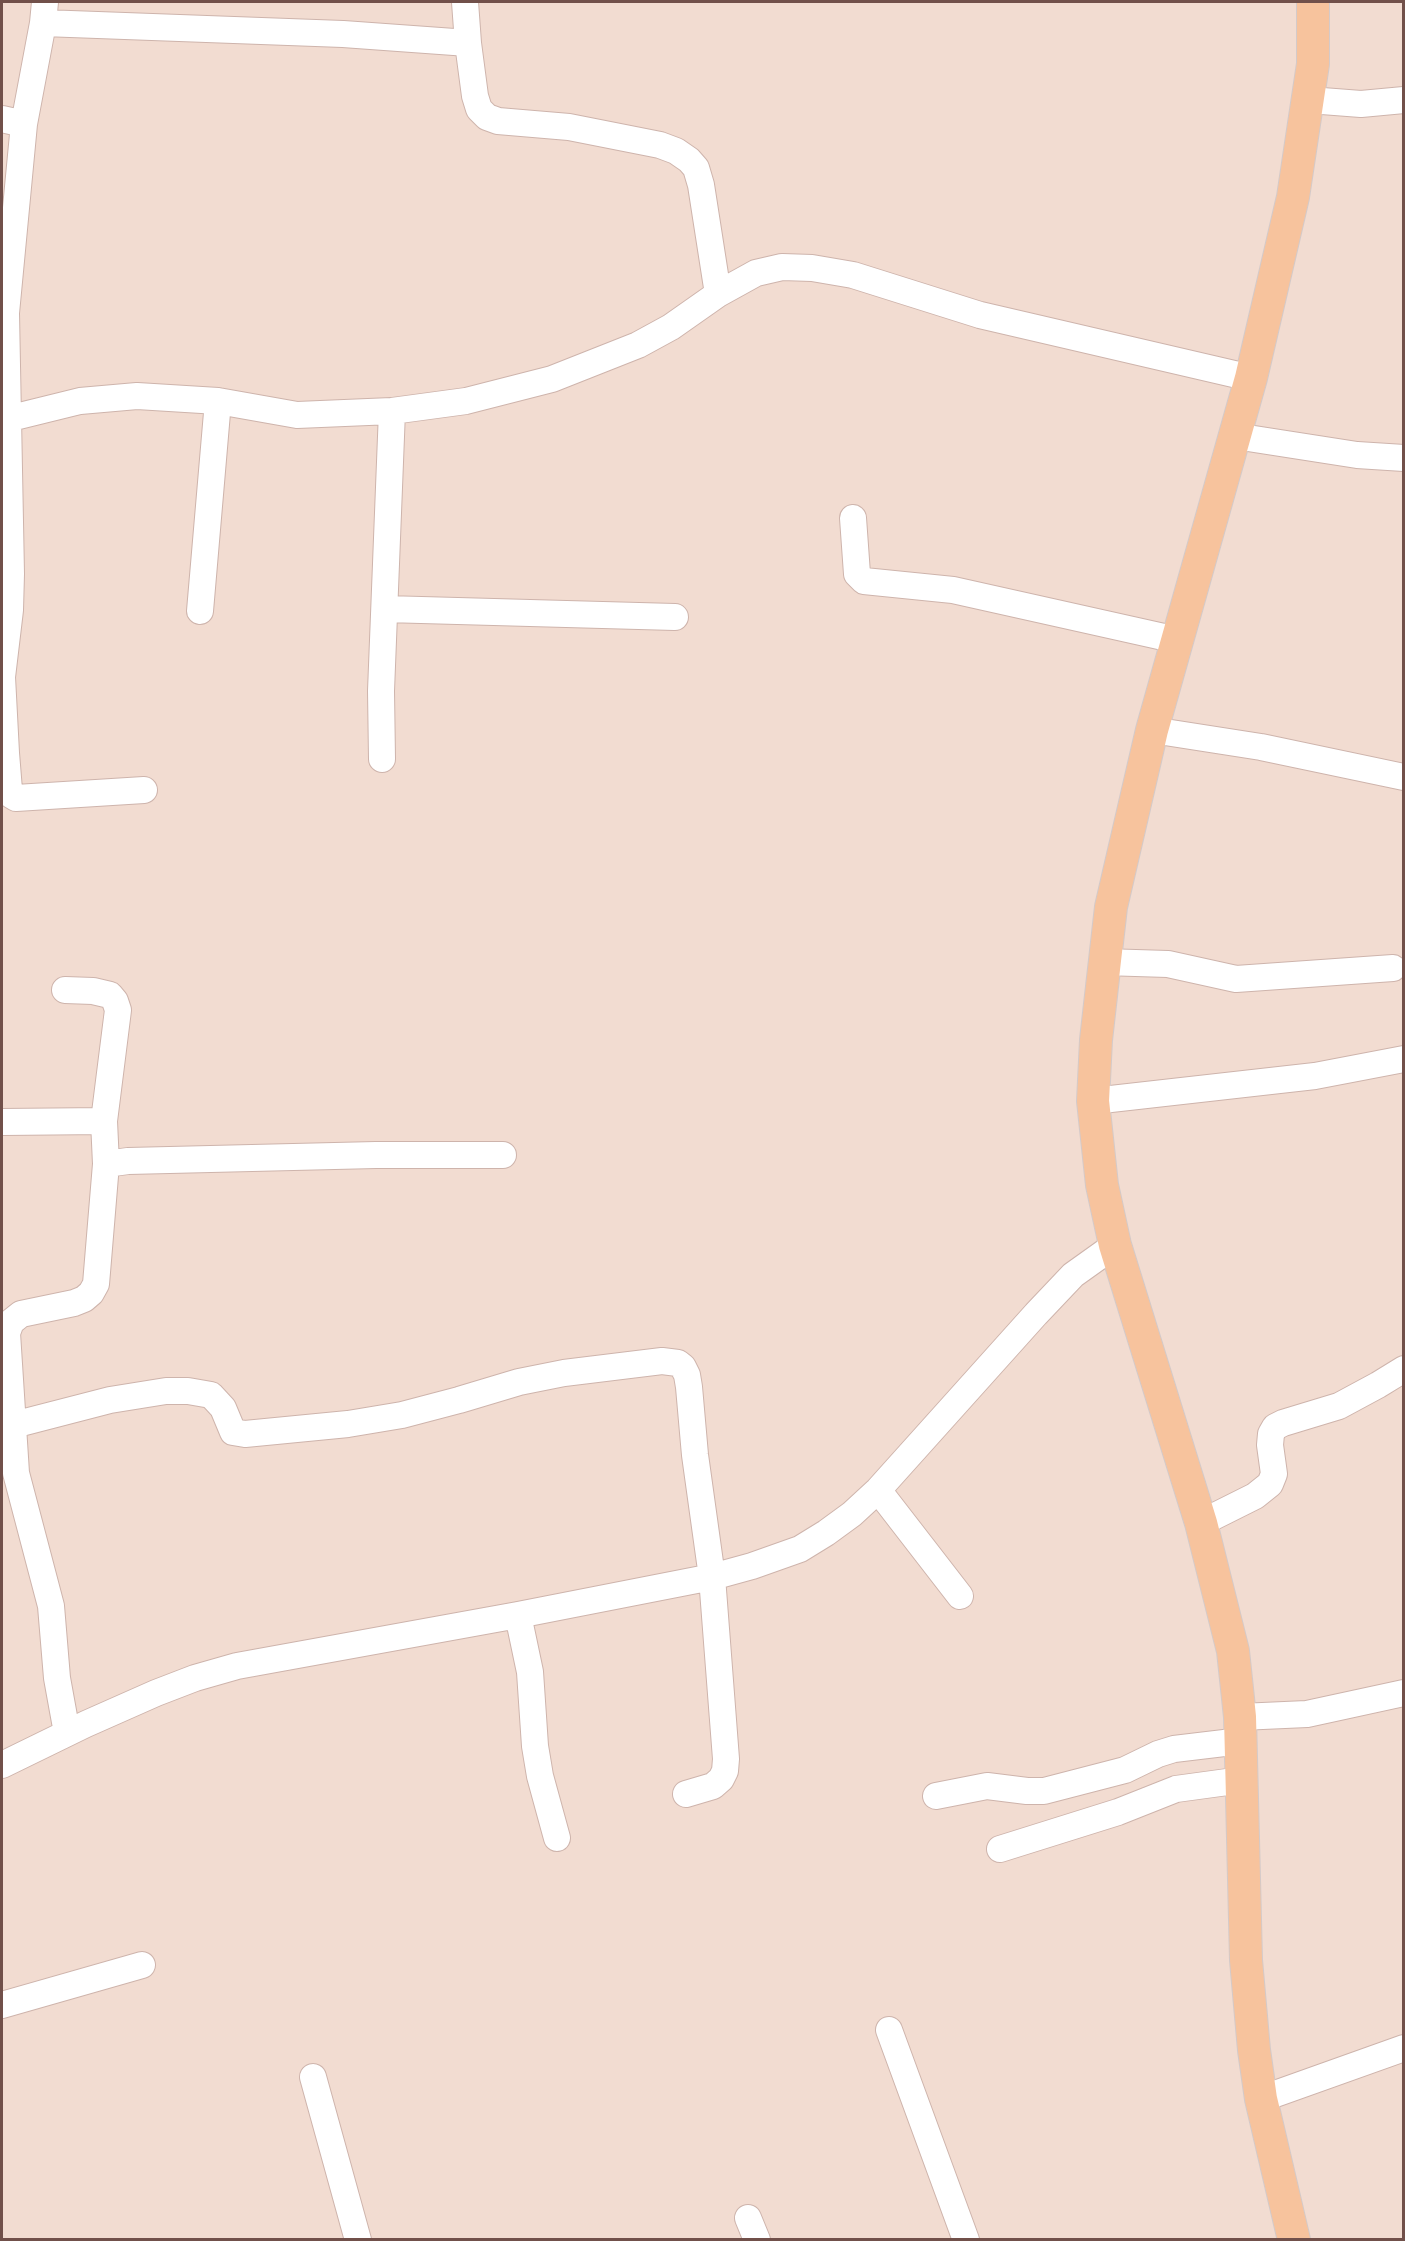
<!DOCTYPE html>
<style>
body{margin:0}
#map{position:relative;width:1405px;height:2241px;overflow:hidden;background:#fbece2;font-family:Raleway,sans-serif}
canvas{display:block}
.frame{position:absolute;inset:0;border:3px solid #71504a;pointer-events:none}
</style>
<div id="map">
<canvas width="1405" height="2241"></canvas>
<div class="frame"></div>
</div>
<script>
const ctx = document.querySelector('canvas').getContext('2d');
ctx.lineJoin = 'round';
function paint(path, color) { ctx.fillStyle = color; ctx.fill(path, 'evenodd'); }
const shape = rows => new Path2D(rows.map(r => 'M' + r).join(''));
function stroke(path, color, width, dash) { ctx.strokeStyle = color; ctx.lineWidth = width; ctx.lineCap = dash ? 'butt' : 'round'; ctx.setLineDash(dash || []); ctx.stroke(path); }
paint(shape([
 [2,2,1403,2,1403,2239,2,2239]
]), '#f2dcd1');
const minor = shape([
 [45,2,43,23,343,34,468,43,475,96,479,109,487,117,498,121,569,127,660,145,676,151,689,160,696,168,701,185,718,294],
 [465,2,468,43],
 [1309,100,1361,104,1404,100],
 [2,119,24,124],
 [2,422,7,419,80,401,137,396,218,401,297,415,392,411,466,401,552,379,638,345,671,327,718,294,756,273,782,267,812,268,853,275,980,315,1251,378],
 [1235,436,1357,455,1404,458],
 [853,518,857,574,864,581,953,590,1177,640],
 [385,609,675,617],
 [200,611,218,401],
 [1152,730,1261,747,1404,777],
 [6,753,9,790,11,795,16,798,144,790],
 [2,754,6,753,2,677,10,610,11,574,6,313,24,124,43,23],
 [382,759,381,691,392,411],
 [1103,962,1168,964,1236,979,1393,968],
 [65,990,93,991,110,995,115,1001,118,1010,104,1121],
 [1093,1101,1315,1076,1404,1059],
 [2,1122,104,1121,106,1164],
 [2,1428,110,1400,166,1391,188,1391,211,1395,223,1408,233,1432,245,1434,348,1424,402,1415,459,1400,519,1382,564,1373,662,1361,678,1363,683,1367,687,1375,689,1387,695,1455,712,1577,726,1759,725,1771,721,1779,713,1786,686,1794],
 [878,1490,960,1596],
 [1201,1523,1255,1496,1270,1484,1274,1474,1270,1445,1271,1434,1275,1427,1283,1423,1339,1406,1378,1385,1404,1369],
 [518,1615,530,1672,535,1746,540,1776,557,1838],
 [1240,1717,1307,1714,1404,1693],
 [67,1733,57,1678,51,1606,16,1473,7,1333,11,1322,21,1314,74,1303,84,1299,91,1293,96,1284,106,1164,128,1161,376,1155,503,1155],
 [2,1765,86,1724,156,1693,195,1678,237,1666,518,1615,712,1577,752,1566,800,1549,826,1533,852,1514,878,1490,1036,1314,1073,1275,1115,1245],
 [936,1796,987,1786,1027,1791,1044,1791,1125,1770,1158,1754,1174,1749,1241,1741],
 [1000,1849,1118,1812,1176,1789,1242,1780],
 [2,2005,142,1965],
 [889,2030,966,2240],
 [313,2077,358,2240],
 [1261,2099,1404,2048],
 [748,2218,757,2240]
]);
const major = shape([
 [1294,2240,1261,2099,1254,2050,1246,1960,1240,1717,1233,1651,1201,1523,1115,1245,1102,1185,1093,1101,1096,1040,1111,907,1152,730,1251,378,1293,197,1313,64,1313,2]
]);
stroke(minor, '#ceb4ac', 28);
stroke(major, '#d4cac9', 34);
stroke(minor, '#fff', 26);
stroke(major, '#f7c39d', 32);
</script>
